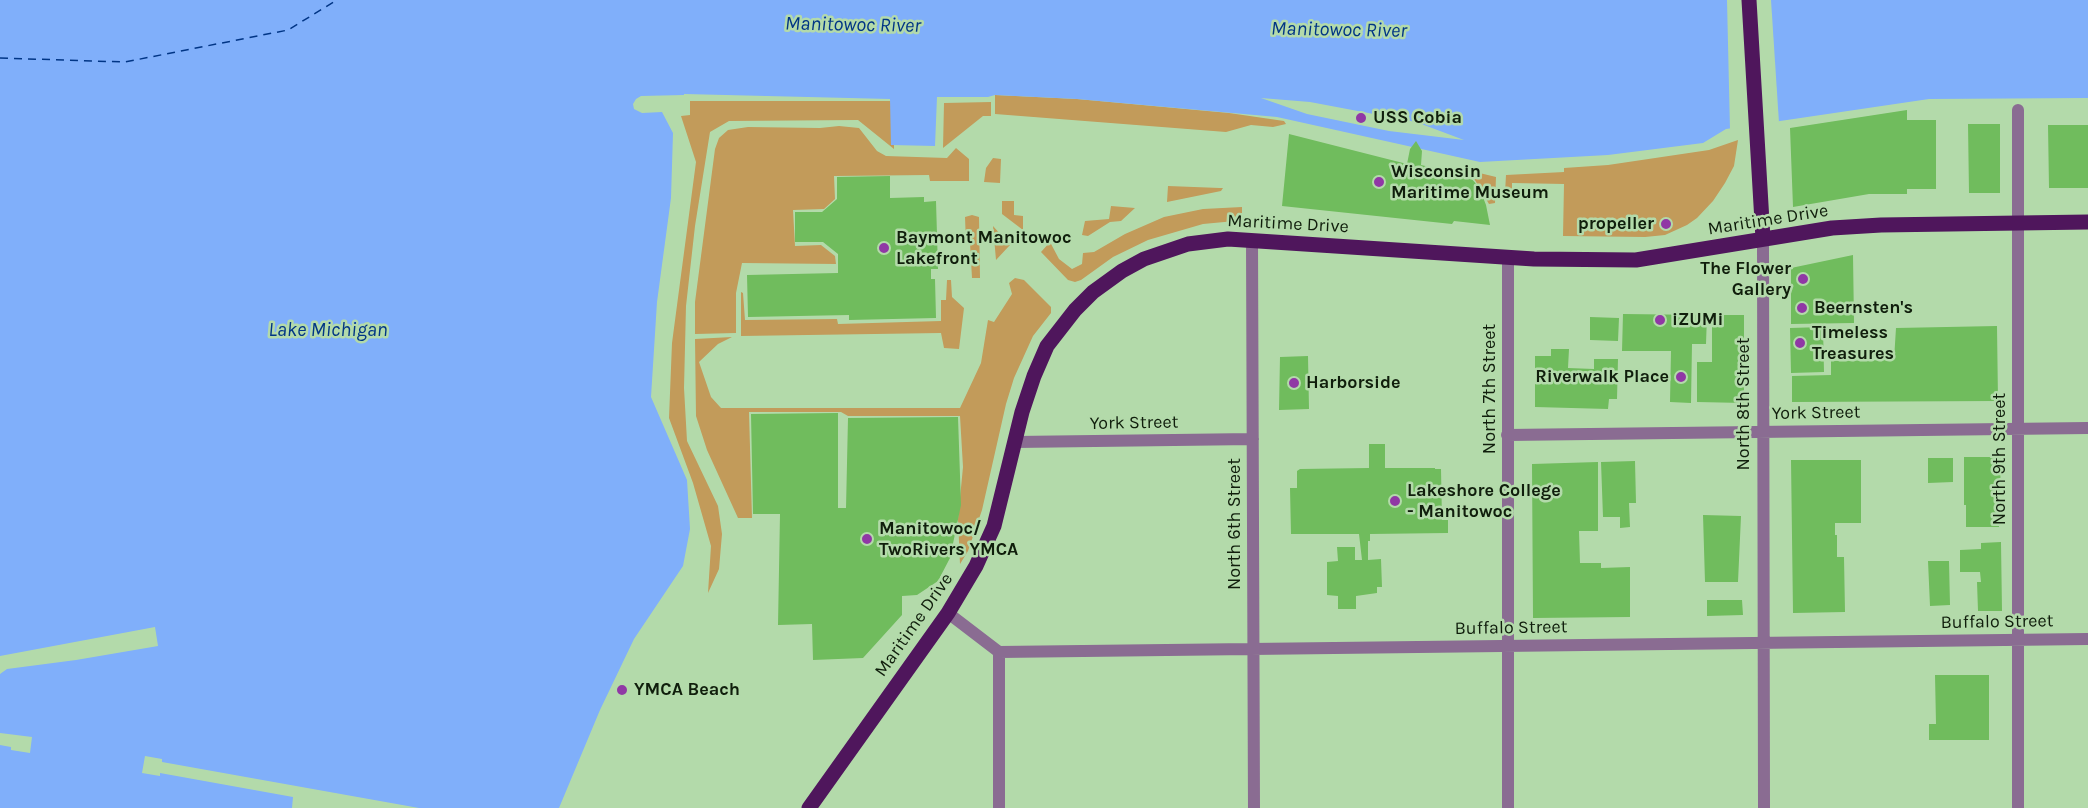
<!DOCTYPE html>
<style>
body{margin:0}
canvas{display:block;background:#b3daaa}
</style>
<canvas width="2088" height="808"></canvas>
<script>
const ctx = document.querySelector('canvas').getContext('2d');
ctx.lineJoin = 'round';
function paint(path, color) { ctx.fillStyle = color; ctx.fill(path, 'evenodd'); }
const shape = rows => new Path2D(rows.map(r => 'M' + r).join(''));
function stroke(path, color, width, dash) { ctx.strokeStyle = color; ctx.lineWidth = width; ctx.lineCap = dash ? 'butt' : 'round'; ctx.setLineDash(dash || []); ctx.stroke(path); }
function drawText(font, color, halo, rows, align = 'center') {
  ctx.font = font + ' Karla,sans-serif'; ctx.lineWidth = 5; ctx.setLineDash([]); ctx.textBaseline = 'middle'; ctx.strokeStyle = halo; ctx.fillStyle = color; for (const [text, x, y, turn = 0] of rows) {
    ctx.save(); ctx.translate(x, y); ctx.rotate((+turn || 0) * Math.PI / 180); ctx.textAlign = isNaN(turn) ? turn : align; if (halo) ctx.strokeText(text, 0, 0); ctx.fillText(text, 0, 0); ctx.restore();
  }
}
paint(shape([
 [995,95,1077,99,1229,113,1284,121,1286,124,1273,127,1251,125,1226,132,995,114],
 [690,101,894,101,894,149,858,120,729,121,710,132,695,226,686,306,684,388,687,441,718,506,722,534,719,569,708,593,711,546,693,483,669,418,672,343,696,162,681,116,690,115],
 [991,102,991,116,983,116,943,148,944,103],
 [839,126,859,128,877,151,886,156,947,158,956,148,969,159,969,181,930,181,929,175,834,176,835,199,824,209,793,210,795,246,821,245,835,256,836,264,742,263,736,293,736,333,695,334,695,302,715,149,719,138,728,130,748,127,820,128],
 [1738,140,1734,166,1725,183,1713,201,1697,218,1687,225,1665,235,1645,237,1563,236,1564,184,1512,183,1512,197,1505,193,1506,175,1564,172,1564,168,1608,165,1709,150],
 [993,158,1001,159,1000,183,984,182,986,168],
 [1459,168,1496,177,1495,203,1489,204,1472,175,1459,172],
 [1168,186,1220,188,1223,188,1221,191,1167,202],
 [1002,201,1014,201,1014,215,1023,216,1023,230,1002,214],
 [1111,206,1135,208,1121,221,1110,222,1088,236,1082,235,1085,221,1109,219],
 [1242,207,1242,213,1237,214,1235,221,1203,224,1148,240,1113,257,1081,280,1075,282,1068,280,1041,252,1050,242,1059,259,1072,269,1082,264,1083,253,1094,252,1125,234,1164,217,1203,209],
 [972,215,979,217,980,278,972,278,970,243,966,243,965,217],
 [993,226,1010,245,996,260],
 [1015,278,1024,280,1051,307,1051,313,1033,336,1014,378,1006,404,982,510,968,551,960,564,958,519,963,467,960,416,848,416,841,412,749,412,752,518,738,518,707,450,696,416,695,339,732,337,718,344,699,362,711,397,721,408,960,408,981,363,988,320,994,322,1012,294,1009,283],
 [947,280,951,280,952,297,964,308,959,349,944,348,941,333,741,336,741,292,743,293,745,320,837,319,838,324,941,321,941,300,946,300]
]), '#c29b5a');
paint(shape([
 [0,0,2088,0,2088,98,1929,99,1726,129,1703,143,1608,155,1480,162,1277,117,1077,99,995,95,988,97,937,97,935,146,891,145,890,99,684,94,684,95,641,96,636,99,633,104,634,109,642,113,662,112,673,133,671,198,657,302,651,397,687,480,690,529,683,566,634,639,600,710,559,808,419,808,162,762,162,759,145,756,142,773,160,776,160,773,293,797,292,808,0,808,0,745,11,747,11,750,30,753,32,737,0,733,0,674,7,669,76,660,158,646,155,627,0,656],
 [1261,98,1310,102,1416,122,1464,140,1389,131,1307,114]
]), '#80affa');
paint(shape([
 [1727,0,1771,0,1779,123,1730,130]
]), '#b3daaa');
stroke(shape([
 [0,58,125,62,288,30,337,0]
]), '#003585', 1.5, [8, 6]);
paint(shape([
 [1907,110,1907,120,1936,120,1936,189,1907,189,1907,194,1869,194,1793,207,1790,128],
 [1968,124,2000,124,2000,193,1969,193],
 [2048,125,2088,125,2088,188,2049,188],
 [1289,134,1407,164,1410,149,1416,141,1422,151,1421,165,1469,176,1479,187,1486,205,1490,225,1454,221,1452,224,1282,206],
 [890,176,890,198,924,197,924,202,936,201,938,269,931,269,931,279,935,279,936,318,849,320,849,315,748,317,747,275,838,273,838,254,823,242,795,242,795,212,822,212,837,199,837,177],
 [1853,255,1854,323,1791,324,1791,268],
 [1623,314,1707,315,1706,344,1692,344,1691,403,1670,402,1671,351,1622,351],
 [1712,315,1744,315,1744,403,1697,402,1697,362,1712,362],
 [1590,317,1619,318,1618,341,1590,340],
 [1997,326,1998,401,1792,402,1792,376,1831,375,1831,361,1894,360,1896,328],
 [1823,327,1824,372,1791,373,1790,328],
 [1551,349,1569,349,1568,368,1594,369,1594,359,1618,359,1617,399,1609,399,1608,409,1535,407,1535,356,1551,356],
 [1308,356,1309,409,1279,410,1280,357],
 [838,413,838,508,846,508,848,418,958,417,961,505,950,558,938,581,917,595,902,596,902,615,863,658,813,660,812,624,778,625,780,514,753,514,751,414],
 [1369,444,1385,444,1385,468,1435,468,1435,469,1441,469,1442,520,1448,520,1448,533,1370,534,1370,541,1368,541,1368,560,1381,559,1382,587,1377,587,1377,593,1356,596,1356,609,1338,609,1338,596,1327,595,1327,562,1338,561,1337,547,1355,547,1355,560,1362,560,1359,534,1291,534,1290,488,1297,488,1297,471,1300,469,1369,468],
 [1964,457,2001,457,1999,527,1966,527,1966,505,1964,505],
 [1928,458,1953,458,1953,482,1928,483],
 [1791,460,1861,460,1861,523,1835,523,1835,535,1837,535,1837,557,1844,557,1845,612,1793,613],
 [1635,461,1636,503,1629,503,1630,527,1620,528,1620,517,1603,517,1601,462],
 [1598,462,1598,531,1579,531,1580,563,1601,563,1601,568,1630,567,1630,617,1533,618,1532,464],
 [1703,515,1741,516,1738,582,1705,582],
 [2001,542,2002,611,1978,611,1977,582,1981,582,1980,572,1960,572,1960,550,1981,549,1981,543],
 [1928,561,1949,561,1950,605,1930,606],
 [1707,600,1742,600,1743,615,1707,616],
 [1935,675,1989,675,1989,740,1929,740,1929,724,1936,724]
]), '#70bc5d');
stroke(shape([
 [2018,110,2018,808],
 [1763,239,1764,808],
 [1252,240,1254,808],
 [1507,435,2088,428],
 [1015,442,1253,439],
 [948,613,999,652,2088,639],
 [999,808,999,652],
 [1508,808,1508,257]
]), '#8a6c92', 12);
stroke(shape([
 [1749,0,1763,239],
 [809,808,948,613,976,566,994,526,1022,412,1034,376,1047,346,1075,310,1093,292,1122,271,1144,259,1188,244,1228,239,1534,259,1636,260,1832,228,1881,225,2088,222]
]), '#4f165c', 15);
for (const [x, y, r, color] of [
 [1361,118,6,"#9038a5"],
 [1379,182,6,"#9038a5"],
 [1666,224,6,"#9038a5"],
 [884,248,6,"#9038a5"],
 [1803,279,6,"#9038a5"],
 [1802,308,6,"#9038a5"],
 [1660,320,6,"#9038a5"],
 [1800,343,6,"#9038a5"],
 [1681,377,6,"#9038a5"],
 [1294,383,6,"#9038a5"],
 [1395,501,6,"#9038a5"],
 [867,539,6,"#9038a5"],
 [622,690,6,"#9038a5"]
]) { const dot = new Path2D(); dot.arc(x, y, r, 0, 2 * Math.PI); ctx.fillStyle = color; ctx.fill(dot); stroke(dot, '#b3daaa', 2); }
drawText('bold 18px', '#101e0c', '#b3daaa', [
 ["USS Cobia",1373,118],
 ["Wisconsin",1391,172],
 ["Maritime Museum",1391,193],
 ["propeller",1654,224,"right"],
 ["Baymont Manitowoc",896,238],
 ["Lakefront",896,259],
 ["The Flower",1791,269,"right"],
 ["Gallery",1791,290,"right"],
 ["Beernsten's",1814,308],
 ["iZUMi",1672,320],
 ["Timeless",1812,333],
 ["Treasures",1812,354],
 ["Riverwalk Place",1669,377,"right"],
 ["Harborside",1306,383],
 ["Lakeshore College",1407,491],
 ["- Manitowoc",1407,512],
 ["Manitowoc/",879,529],
 ["TwoRivers YMCA",879,550],
 ["YMCA Beach",634,690]
], 'left');
drawText('18px', '#101e0c', '#b3daaa', [
 ["Maritime Drive",1768,220,-9],
 ["Maritime Drive",1288,224,3],
 ["North 7th Street",1490,389,-90],
 ["North 8th Street",1744,404,-90],
 ["York Street",1816,413,-1],
 ["York Street",1134,423,-1],
 ["North 9th Street",2000,459,-90],
 ["North 6th Street",1235,524,-90],
 ["Buffalo Street",1997,622,-1],
 ["Maritime Drive",914,625,-55],
 ["Buffalo Street",1511,628,-1]
]);
drawText('italic 20px', '#003585', '#b3daaa', [
 ["Manitowoc River",853,25,1],
 ["Manitowoc River",1339,30,1],
 ["Lake Michigan",328,330]
]);
</script>
